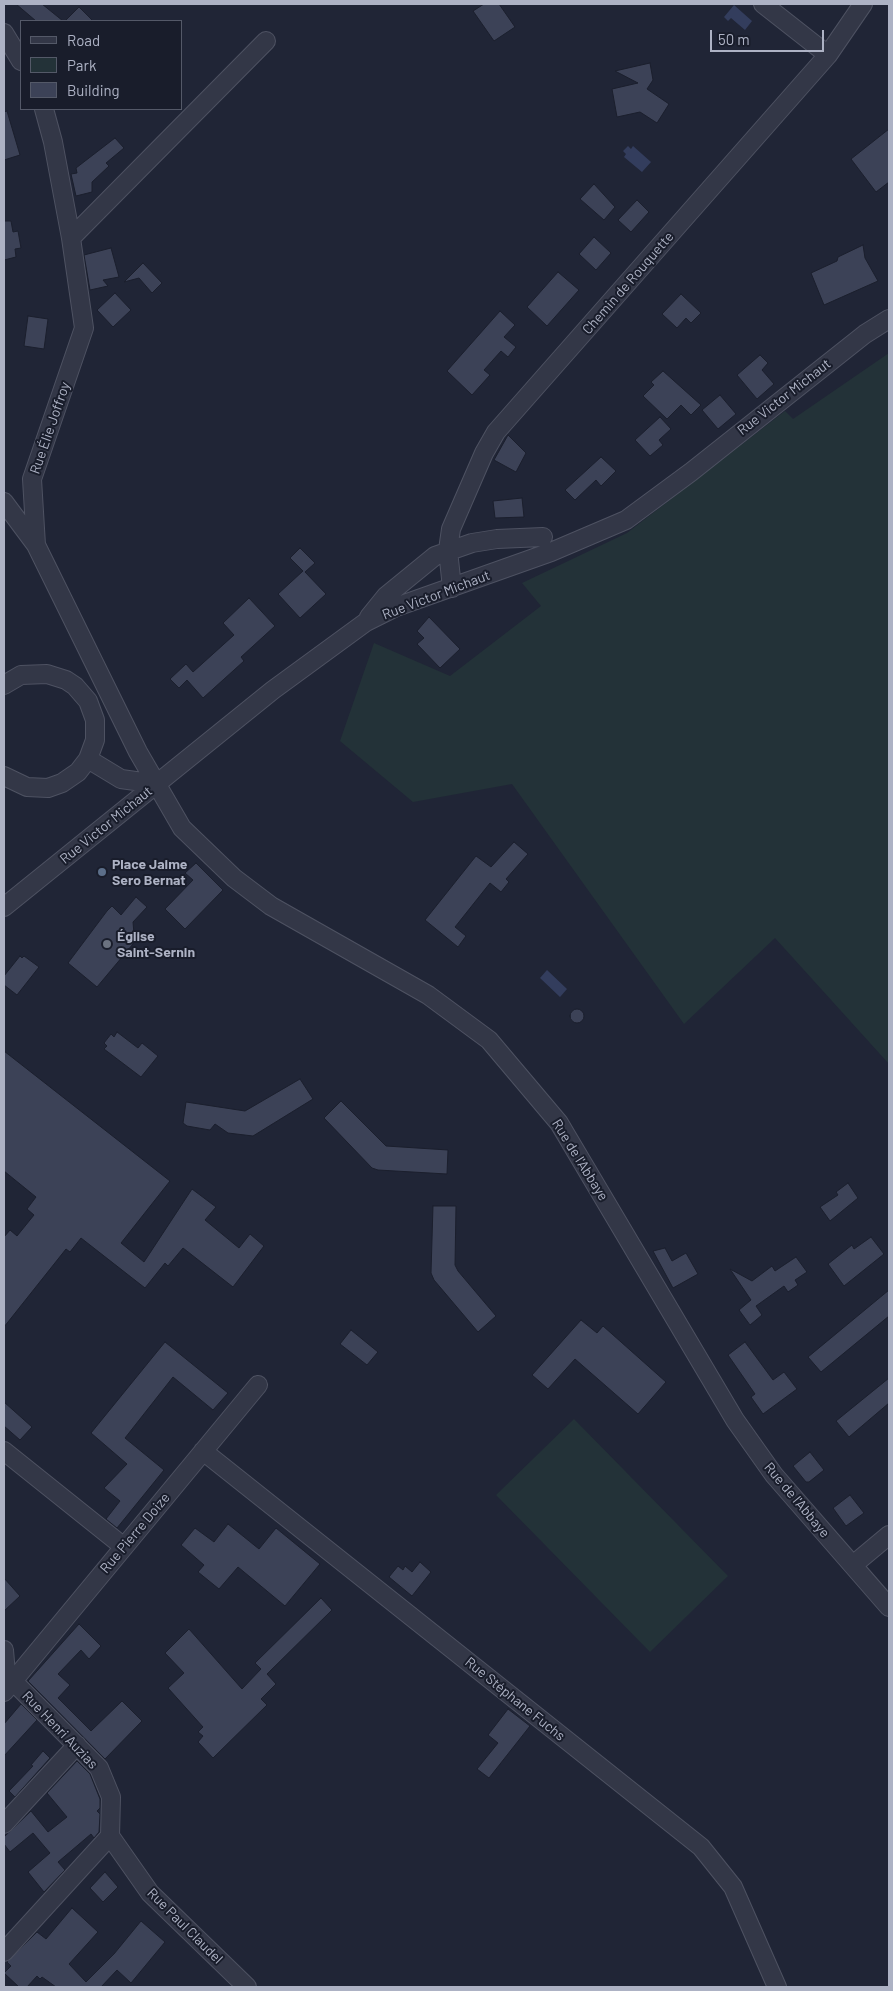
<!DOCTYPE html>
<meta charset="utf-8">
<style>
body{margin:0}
#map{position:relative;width:893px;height:1991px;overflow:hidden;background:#202536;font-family:Barlow,sans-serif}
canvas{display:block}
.frame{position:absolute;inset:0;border:5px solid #adb2c4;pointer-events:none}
.legend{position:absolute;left:20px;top:20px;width:162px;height:90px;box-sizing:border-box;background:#191d2b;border:1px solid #545968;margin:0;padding:6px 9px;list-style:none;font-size:15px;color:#adb2c4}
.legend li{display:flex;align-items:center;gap:10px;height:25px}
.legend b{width:25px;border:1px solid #545968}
.scale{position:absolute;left:710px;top:30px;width:114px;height:22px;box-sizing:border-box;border:2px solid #adb2c4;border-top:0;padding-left:6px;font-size:15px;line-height:18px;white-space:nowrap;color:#adb2c4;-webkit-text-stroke:4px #191d2b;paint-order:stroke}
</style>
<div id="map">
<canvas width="893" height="1991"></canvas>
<div class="frame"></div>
<ul class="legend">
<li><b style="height:6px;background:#333747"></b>Road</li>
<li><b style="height:14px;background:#233238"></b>Park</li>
<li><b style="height:14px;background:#3c4257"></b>Building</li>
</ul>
<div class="scale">50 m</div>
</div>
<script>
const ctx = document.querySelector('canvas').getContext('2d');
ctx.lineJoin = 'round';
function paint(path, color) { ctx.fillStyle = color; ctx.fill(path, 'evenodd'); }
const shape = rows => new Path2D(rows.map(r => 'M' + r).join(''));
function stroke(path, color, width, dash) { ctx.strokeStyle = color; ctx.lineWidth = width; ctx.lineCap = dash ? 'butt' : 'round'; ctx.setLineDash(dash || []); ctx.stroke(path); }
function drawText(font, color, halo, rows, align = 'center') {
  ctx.font = font + ' Barlow,sans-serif'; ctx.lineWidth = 4; ctx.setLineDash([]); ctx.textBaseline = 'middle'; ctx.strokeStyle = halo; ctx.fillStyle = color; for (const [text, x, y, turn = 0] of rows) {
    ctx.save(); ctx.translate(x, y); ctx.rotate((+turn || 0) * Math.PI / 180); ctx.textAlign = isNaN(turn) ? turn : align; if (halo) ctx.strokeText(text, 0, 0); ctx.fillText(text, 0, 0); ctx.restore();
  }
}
paint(shape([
 [889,353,889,1064,775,938,684,1024,512,784,413,802,340,741,374,643,450,676,541,606,522,583,627,533,785,411,793,419],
 [574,1419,728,1576,650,1652,496,1495]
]), '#233238');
paint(shape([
 [734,5,752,21,745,30,731,18,728,21,724,17],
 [628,146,631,149,633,146,651,162,642,172,624,157,626,154,623,151],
 [547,970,567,989,560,997,540,978]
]), '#333d5d');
const building = shape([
 [16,4,42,4,63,21,36,21,16,4],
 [484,4,499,4,515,27,494,41,473,11,484,4],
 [79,7,93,21,65,21,79,7],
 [650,63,653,80,647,89,669,104,657,123,640,112,617,117,612,89,638,83,615,71,650,63],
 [7,111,20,155,4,160,4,112,7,111],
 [889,129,889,182,876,192,851,159,889,129],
 [115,138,124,148,106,163,109,166,92,182,92,192,76,196,71,174,77,173,76,168,115,138],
 [594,184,615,207,604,220,580,199,594,184],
 [637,200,649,212,631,232,618,220,637,200],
 [4,221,11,221,13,232,18,231,21,248,15,249,16,257,4,260,4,221],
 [594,237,611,253,596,270,579,254,594,237],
 [863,245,865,258,878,281,824,305,811,273,837,261,838,257,863,245],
 [111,248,119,277,103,280,108,286,90,290,84,255,111,248],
 [143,263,162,283,152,293,139,278,124,282,143,263],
 [558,272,579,290,547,326,527,307,558,272],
 [115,293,131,310,113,327,97,310,115,293],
 [681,294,701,313,691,323,686,318,677,328,662,314,681,294],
 [500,311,515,325,504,337,516,347,508,357,501,351,484,370,490,375,472,395,447,371,500,311],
 [28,316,48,319,44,349,24,346,28,316],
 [760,355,768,363,762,370,774,384,757,399,737,375,760,355],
 [663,371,701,405,691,415,681,405,667,419,643,396,654,385,651,382,663,371],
 [720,395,736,414,718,429,702,410,720,395],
 [660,417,671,429,659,440,663,445,650,456,635,440,660,417],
 [508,435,526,453,516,472,494,460,508,435],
 [601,457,616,471,601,486,596,480,575,500,565,490,601,457],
 [522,498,524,517,495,518,493,501,522,498],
 [300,548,315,563,305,572,326,594,300,618,278,594,303,571,290,558,300,548],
 [249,598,275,626,241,657,244,661,203,698,187,680,179,688,170,679,186,664,193,672,234,635,223,623,249,598],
 [429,617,460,649,440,668,417,644,424,638,417,631,429,617],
 [514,842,528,854,506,879,509,882,501,892,490,883,455,927,466,936,458,947,425,920,476,856,491,867,514,842],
 [196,863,223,890,185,929,165,909,193,880,185,873,196,863],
 [136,897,147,907,133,922,134,934,138,938,97,987,68,963,107,911,112,906,121,915,136,897],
 [20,956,22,958,24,956,39,967,17,995,4,985,4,976,20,956],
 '570 1016a7 7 0 1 1 14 0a7 7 0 1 1-14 0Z',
 [117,1032,138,1048,142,1043,158,1056,141,1077,104,1049,107,1046,104,1043,111,1034,114,1037,117,1032],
 [4,1051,170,1181,121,1243,144,1262,192,1189,216,1207,205,1220,239,1248,250,1234,264,1246,233,1287,183,1248,168,1266,165,1263,145,1288,81,1238,70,1252,66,1249,4,1327,4,1237,10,1230,17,1236,34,1215,27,1209,36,1197,4,1171,4,1051],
 [300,1079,313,1099,253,1136,228,1133,215,1124,210,1130,187,1126,183,1123,186,1102,245,1111,300,1079],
 [341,1101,386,1146,448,1150,447,1174,378,1170,372,1168,324,1118,341,1101],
 [848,1183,858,1198,830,1221,820,1207,838,1195,836,1192,848,1183],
 [433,1206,456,1206,455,1265,458,1271,496,1316,478,1332,434,1280,431,1273,433,1206],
 [871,1237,884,1254,844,1286,828,1264,852,1245,854,1249,871,1237],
 [665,1248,672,1261,686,1253,698,1274,673,1288,653,1251,665,1248],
 [796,1257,807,1272,795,1280,798,1285,788,1292,784,1286,756,1306,762,1315,750,1325,739,1310,751,1300,730,1269,752,1281,772,1266,775,1271,796,1257],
 [889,1290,889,1316,821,1372,808,1357,889,1290],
 [581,1320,597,1333,603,1326,666,1382,638,1414,575,1359,548,1389,532,1375,581,1320],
 [351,1330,378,1352,367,1365,340,1344,351,1330],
 [165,1342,228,1393,213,1410,173,1377,125,1438,164,1470,117,1528,106,1519,120,1501,104,1488,127,1464,91,1433,165,1342],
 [745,1342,773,1380,784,1372,797,1389,763,1414,751,1397,755,1394,728,1355,745,1342],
 [889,1378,889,1403,849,1437,836,1421,889,1378],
 [4,1402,32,1427,20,1440,4,1426,4,1402],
 [810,1452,824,1470,809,1482,806,1482,793,1466,810,1452],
 [850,1495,864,1513,846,1526,833,1508,850,1495],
 [228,1524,259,1549,276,1528,320,1564,285,1606,238,1567,219,1589,198,1572,204,1565,181,1545,195,1528,214,1542,228,1524],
 [420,1562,431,1572,412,1596,389,1577,398,1566,403,1570,405,1566,412,1572,420,1562],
 [4,1578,20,1596,4,1611,4,1578],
 [321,1598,332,1610,267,1674,276,1684,261,1699,267,1705,213,1758,198,1742,203,1736,198,1732,203,1727,168,1688,184,1673,165,1653,189,1629,242,1689,261,1669,255,1663,321,1598],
 [79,1624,101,1646,89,1659,81,1650,58,1674,70,1685,58,1698,91,1731,122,1701,142,1721,105,1759,28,1681,79,1624],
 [21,1704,37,1720,4,1756,4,1724,21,1704],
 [508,1709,530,1726,489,1778,477,1769,498,1743,488,1735,508,1709],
 [43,1751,50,1758,15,1797,9,1791,33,1766,31,1765,43,1751],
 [77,1761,90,1774,100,1799,100,1808,97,1811,100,1814,99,1832,94,1838,91,1834,58,1862,65,1870,44,1892,28,1872,50,1853,33,1833,10,1852,4,1844,4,1837,31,1811,48,1832,67,1817,47,1793,77,1761],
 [105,1872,118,1887,103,1902,90,1888,105,1872],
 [72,1908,98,1932,69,1964,86,1982,114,1954,141,1921,165,1942,131,1983,117,1970,101,1987,56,1987,42,1977,40,1979,37,1976,27,1987,19,1987,4,1973,11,1966,7,1962,37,1932,46,1939,72,1908]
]);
paint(building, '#3c4257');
stroke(building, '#1b1f2d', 1);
const minor = shape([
 [763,4,828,55],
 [4,33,21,61],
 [44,109,53,142,71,238,84,328,32,479,36,545,138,752,182,828,234,878,271,906,428,995,489,1040,559,1123,735,1420,774,1475,889,1607],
 [71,238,266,41],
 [4,502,36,545],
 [452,588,448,550,451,529,484,453,496,432,828,55,863,4],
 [369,617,386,596,435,556,472,543,497,539,543,537],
 [4,685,21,675,47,674,66,680,75,686,88,701,95,720,95,740,88,759,78,772,62,783,48,788,27,787,4,776],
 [88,759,121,779,157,784],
 [4,907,273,690,366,622,396,607,551,552,626,520,691,472,865,334,889,319],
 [4,1451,124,1547],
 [203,1451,701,1847,733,1887,777,1987],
 [853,1565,889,1535],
 [4,1650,6,1674,99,1768,111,1797,110,1836,4,1952],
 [4,1692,258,1385],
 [4,1824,77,1745],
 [110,1836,150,1893,247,1987]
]);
stroke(minor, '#4e5262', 20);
stroke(minor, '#333747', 18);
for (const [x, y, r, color] of [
 [102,872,5,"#5c6f8a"],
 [107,944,5,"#6b7280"]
]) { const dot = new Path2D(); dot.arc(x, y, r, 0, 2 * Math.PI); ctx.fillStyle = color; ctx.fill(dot); stroke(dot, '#191d2b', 2); }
drawText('14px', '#adb2c4', '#191d2b', [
 ["Chemin de Rouquette",628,283,-49],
 ["Rue Victor Michaut",784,397,-38],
 ["Rue Élie Joffroy",50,428,-71],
 ["Rue Victor Michaut",436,595,-21],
 ["Rue Victor Michaut",106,825,-39],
 ["Rue de l'Abbaye",580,1160,58],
 ["Rue de l'Abbaye",797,1500,50],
 ["Rue Pierre Doize",135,1533,-50],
 ["Rue Stéphane Fuchs",515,1699,39],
 ["Rue Henri Auzias",60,1730,46],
 ["Rue Paul Claudel",185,1926,45]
]);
drawText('bold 14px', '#adb2c4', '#191d2b', [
 ["Place Jaime",112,864],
 ["Sero Bernat",112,880],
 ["Église",117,936],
 ["Saint-Sernin",117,952]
], 'left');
</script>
